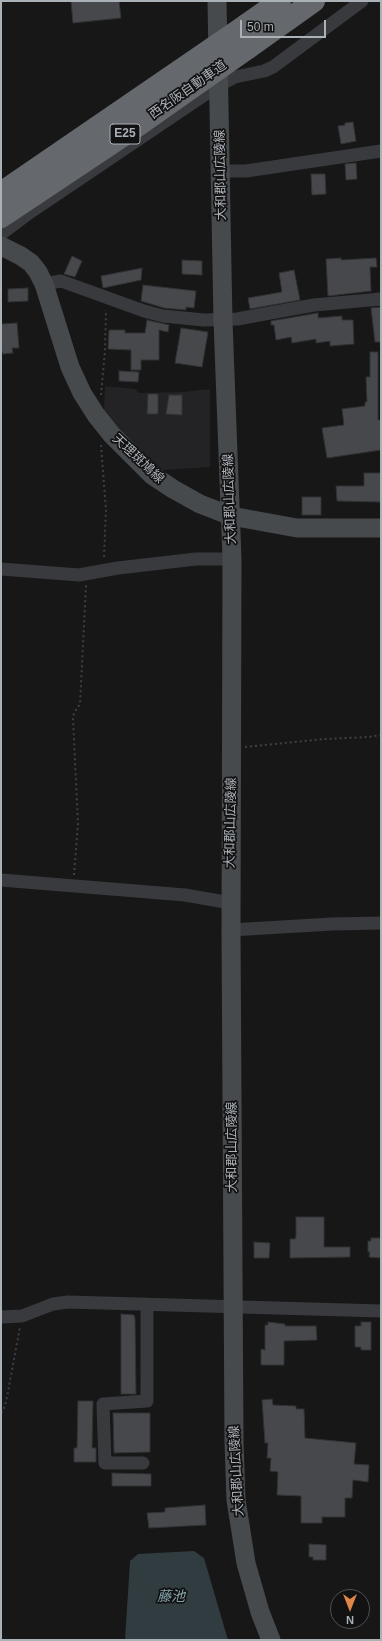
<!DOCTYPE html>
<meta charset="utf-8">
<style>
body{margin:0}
#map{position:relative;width:382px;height:1641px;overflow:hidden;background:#171718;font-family:Helvetica,sans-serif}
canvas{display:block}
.frame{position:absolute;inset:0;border:2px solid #aab1b7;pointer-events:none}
.north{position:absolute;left:330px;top:1589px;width:40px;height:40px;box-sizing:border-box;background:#121213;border:1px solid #4f5255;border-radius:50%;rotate:180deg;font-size:11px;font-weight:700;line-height:16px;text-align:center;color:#aab1b7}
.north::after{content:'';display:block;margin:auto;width:14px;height:18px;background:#de8749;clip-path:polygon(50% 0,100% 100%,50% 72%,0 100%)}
.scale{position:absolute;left:240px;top:20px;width:86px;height:18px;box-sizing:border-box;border:2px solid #aab1b7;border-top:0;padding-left:5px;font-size:12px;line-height:14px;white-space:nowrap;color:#aab1b7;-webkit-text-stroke:3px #121213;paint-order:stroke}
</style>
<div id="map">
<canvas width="382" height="1641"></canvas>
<div class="frame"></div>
<div class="north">N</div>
<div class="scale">50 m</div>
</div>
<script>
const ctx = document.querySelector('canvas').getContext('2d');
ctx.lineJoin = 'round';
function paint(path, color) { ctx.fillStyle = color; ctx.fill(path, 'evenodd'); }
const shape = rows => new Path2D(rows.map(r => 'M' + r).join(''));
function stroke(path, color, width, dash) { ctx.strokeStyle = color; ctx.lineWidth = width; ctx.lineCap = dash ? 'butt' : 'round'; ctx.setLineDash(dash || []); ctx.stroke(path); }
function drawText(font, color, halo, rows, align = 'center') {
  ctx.font = font + ' Helvetica,"Noto Sans JP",sans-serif'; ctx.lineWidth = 3.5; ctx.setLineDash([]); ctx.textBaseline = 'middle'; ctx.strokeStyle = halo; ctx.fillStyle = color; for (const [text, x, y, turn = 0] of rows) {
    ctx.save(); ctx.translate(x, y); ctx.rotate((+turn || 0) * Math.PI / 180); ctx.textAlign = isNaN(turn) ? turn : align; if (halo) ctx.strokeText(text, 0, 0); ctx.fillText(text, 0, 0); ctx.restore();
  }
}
paint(shape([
 [105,386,135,389,139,393,183,392,210,389,210,467,162,470,123,434,104,410]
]), '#232325');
paint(shape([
 [194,1551,204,1558,228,1640,125,1640,130,1561,138,1554]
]), '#313c40');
const building = shape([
 [71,1,119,1,121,18,73,23,71,1],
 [353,122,356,141,341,144,338,126,345,125,345,123,353,122],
 [356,163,357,179,346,180,345,164,356,163],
 [311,174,325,174,326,194,312,195,311,174],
 [72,256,82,261,75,277,64,274,72,256],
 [341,258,341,260,376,258,377,267,370,267,371,291,328,296,326,259,341,258],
 [182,260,202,261,202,275,182,274,182,260],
 [142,268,141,280,103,288,101,276,142,268],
 [294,270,300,300,250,309,248,298,282,292,279,273,294,270],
 [143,285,196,291,194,308,186,307,186,310,164,308,141,301,143,285],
 [28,288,28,301,8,302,8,289,28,288],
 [381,307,381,342,375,342,371,308,381,307],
 [318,313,318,318,342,316,342,320,353,320,354,344,330,346,330,341,316,343,316,339,292,343,291,337,276,340,274,325,271,325,271,321,318,313],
 [147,320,169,325,168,332,159,330,159,360,141,360,141,370,131,370,131,350,108,349,109,330,125,330,125,333,145,333,147,320],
 [17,323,19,348,12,348,13,353,3,354,1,349,1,324,17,323],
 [181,328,208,332,202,367,175,363,181,328],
 [370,352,378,352,378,420,381,420,381,450,327,458,322,428,344,425,342,409,365,406,365,402,367,402,366,377,370,377,370,352],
 [119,371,139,372,138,382,119,381,119,371],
 [148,394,158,394,158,414,147,414,148,394],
 [169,395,182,395,182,415,166,414,169,395],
 [364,473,381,473,381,502,337,501,336,486,364,486,364,473],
 [302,497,321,497,321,515,302,515,302,497],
 [296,1217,324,1217,324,1247,350,1247,350,1257,290,1258,290,1239,295,1239,296,1237,296,1217],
 [371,1238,381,1238,381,1258,369,1257,370,1252,368,1252,368,1241,371,1241,371,1238],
 [254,1242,270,1243,269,1258,254,1258,254,1242],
 [121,1314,134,1315,135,1319,136,1394,121,1394,121,1314],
 [268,1322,285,1324,285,1326,316,1326,317,1340,284,1341,284,1365,261,1365,261,1349,265,1350,265,1325,268,1325,268,1322],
 [361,1322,371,1322,371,1350,361,1350,361,1347,355,1347,355,1326,361,1326,361,1322],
 [272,1399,273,1405,296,1406,296,1409,304,1409,305,1438,356,1443,354,1464,369,1465,368,1482,353,1480,352,1498,345,1498,345,1517,322,1517,322,1523,301,1523,301,1496,277,1495,278,1472,270,1471,271,1458,267,1458,268,1443,265,1443,262,1400,272,1399],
 [78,1401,93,1401,92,1448,96,1448,96,1462,74,1462,74,1448,77,1448,78,1401],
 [113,1413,150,1413,150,1452,114,1453,113,1413],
 [112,1473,151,1474,151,1486,112,1486,112,1473],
 [205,1505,206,1525,149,1528,147,1513,165,1512,165,1508,205,1505],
 [309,1544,326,1545,326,1560,313,1560,313,1557,309,1557,309,1544]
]);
paint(building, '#46484b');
stroke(building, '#313234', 1);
stroke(shape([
 [101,395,105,351,106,310],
 [101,445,106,510,104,558],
 [245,747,324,739,369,737,381,735],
 [74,875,78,824,73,718,74,713,80,704,86,585],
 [1,1413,5,1406,8,1392,20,1327]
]), '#3e4144', 2, [2, 3]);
stroke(shape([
 [221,171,246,171,381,151],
 [1,234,29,213,219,85,235,77,264,71,273,67,362,1],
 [44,284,61,281,144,311,163,316,204,320,237,319,314,305,381,299],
 [1,569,79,575,118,568,196,559,232,559],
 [1,880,185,895,231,903],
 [231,930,332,924,381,923],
 [1,1317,22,1316,53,1304,68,1302,381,1311],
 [143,1463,105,1463,103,1404,147,1401,147,1304]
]), '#383a3d', 13);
stroke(shape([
 [217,1,223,321,232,559,231,930,234,1441,236,1500,246,1563,260,1612,271,1640],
 [1,246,21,256,31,263,38,272,44,284,70,367,82,393,96,415,112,435,152,475,173,489,200,504,231,516,297,528,381,528]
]), '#464a4d', 19);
stroke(shape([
 [246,25,280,1],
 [248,48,314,1]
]), '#65696d', 22);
stroke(shape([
 [1,193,246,25],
 [1,217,133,129,248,48]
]), '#65696d', 22);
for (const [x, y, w] of [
 [125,134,30]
]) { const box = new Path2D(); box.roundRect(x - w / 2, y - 10, w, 20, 3); ctx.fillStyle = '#121213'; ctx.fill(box); stroke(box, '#aab1b7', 1); }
drawText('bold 12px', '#aab1b7', null, [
 ["E25",125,134]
]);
drawText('13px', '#aab1b7', '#121213', [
 ["西名阪自動車道",188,90,-35],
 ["大和郡山広陵線",221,175,-91],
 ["天理斑鳩線",138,459,43],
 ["大和郡山広陵線",230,499,-92],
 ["大和郡山広陵線",231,823,-89],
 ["大和郡山広陵線",232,1147,-90],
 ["大和郡山広陵線",237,1471,-93]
]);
drawText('italic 14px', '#85a5ae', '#121213', [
 ["藤池",171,1597]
]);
</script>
